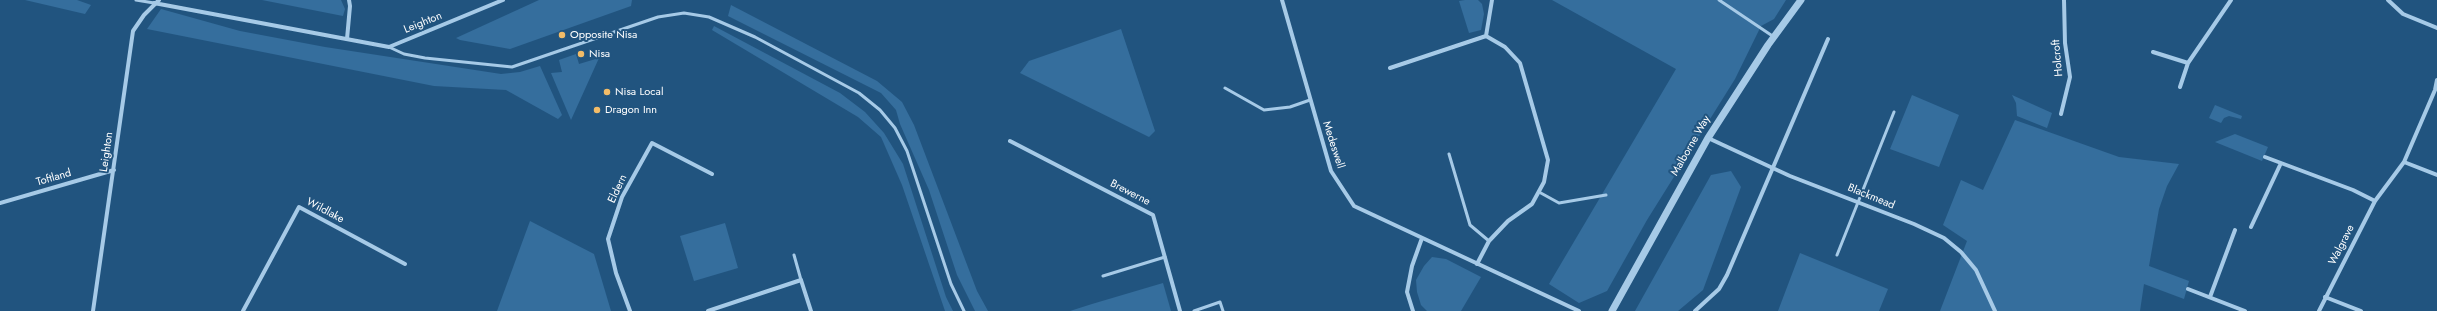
<!DOCTYPE html>
<style>
body{margin:0}
canvas{display:block;background:#21547f}
</style>
<canvas width="2437" height="311"></canvas>
<script>
const ctx = document.querySelector('canvas').getContext('2d');
ctx.lineJoin = 'round';
function paint(path, color) { ctx.fillStyle = color; ctx.fill(path, 'evenodd'); }
const shape = rows => new Path2D(rows.map(r => 'M' + r).join(''));
function stroke(path, color, width, dash) { ctx.strokeStyle = color; ctx.lineWidth = width; ctx.lineCap = dash ? 'butt' : 'round'; ctx.setLineDash(dash || []); ctx.stroke(path); }
function drawText(font, color, halo, rows, align = 'center') {
  ctx.font = font + ' Jost,sans-serif'; ctx.lineWidth = 4; ctx.setLineDash([]); ctx.textBaseline = 'middle'; ctx.strokeStyle = halo; ctx.fillStyle = color; for (const [text, x, y, turn = 0] of rows) {
    ctx.save(); ctx.translate(x, y); ctx.rotate((+turn || 0) * Math.PI / 180); ctx.textAlign = isNaN(turn) ? turn : align; if (halo) ctx.strokeText(text, 0, 0); ctx.fillText(text, 0, 0); ctx.restore();
  }
}
paint(shape([
 [25,0,77,0,91,5,85,14],
 [262,0,341,0,345,9,343,16],
 [539,0,632,0,631,6,510,49,460,40,456,38],
 [1465,0,1478,0,1482,4,1484,14,1481,30,1469,33,1459,1],
 [1552,0,1786,0,1774,19,1761,26,1735,79,1647,220,1607,291,1579,303,1549,284,1676,69],
 [731,5,877,81,902,102,914,125,977,291,988,311,975,311,957,275,929,190,900,124,896,110,881,93,728,16],
 [161,9,240,31,325,47,501,74,520,72,540,66,562,115,558,119,506,90,434,86,147,29],
 [714,26,840,93,865,112,884,133,903,164,946,297,953,311,945,311,902,185,881,137,858,117,712,30],
 [1121,29,1155,131,1149,137,1020,73,1029,61],
 [576,54,579,64,599,58,571,120,551,73,562,72,559,60],
 [1912,95,1959,115,1939,167,1890,149],
 [2012,95,2052,113,2047,128,2017,116,2016,103],
 [2215,105,2242,116,2241,119,2229,116,2224,118,2221,123,2209,118],
 [2015,120,2119,157,2179,164,2167,186,2159,209,2149,266,2189,281,2184,299,2144,284,2140,311,1940,311,1967,241,1943,225,1961,180,1983,190],
 [2235,134,2268,147,2262,161,2215,142],
 [1731,171,1741,187,1703,290,1678,311,1635,311,1711,175],
 [530,221,594,254,611,311,497,311],
 [725,223,738,268,694,281,680,236],
 [1800,253,1888,289,1879,311,1778,311],
 [1432,257,1446,259,1481,277,1461,311,1427,311,1421,305,1417,292,1416,280,1424,266],
 [1163,283,1171,311,1070,311,1092,304]
]), '#356e9d');
stroke(shape([
 [136,0,154,3],
 [1719,0,1774,37],
 [389,47,404,54,425,58,512,67,658,17,684,13,709,17,755,37,859,93,880,110,895,128,907,151,951,284,964,311],
 [1225,88,1264,110,1290,107,1310,100],
 [1449,154,1470,225,1489,241],
 [1539,192,1559,203,1606,195],
 [794,255,801,280],
 [1837,255,1894,112],
 [1103,276,1165,257],
 [1194,311,1220,302,1223,311]
]), '#a6cae7', 3);
stroke(shape([
 [1282,0,1331,171,1354,206,1579,311],
 [2388,0,2403,14,2437,28],
 [154,3,389,47,503,0],
 [1486,36,1492,0],
 [347,39,350,6,349,0],
 [2153,52,2188,63],
 [1390,68,1486,36,1505,47,1520,63,1548,160,1544,182,1532,204,1508,221,1489,241,1477,264],
 [2180,87,2188,63,2231,0],
 [2061,114,2070,77,2065,43,2064,0],
 [1708,138,1790,176,1914,224,1944,238,1961,252,1976,270,1995,311],
 [1010,141,1153,215,1180,311],
 [2265,157,2353,190,2375,201],
 [2404,162,2437,175],
 [0,203,114,170],
 [2251,227,2281,163],
 [2188,289,2245,311],
 [2210,297,2235,230],
 [2325,297,2361,311],
 [93,311,133,31,144,15,159,0],
 [243,311,299,207,405,264],
 [630,311,616,273,608,239,622,197,652,143,712,174],
 [708,311,801,280,811,311],
 [1413,311,1407,292,1412,266,1422,238],
 [1695,311,1719,289,1727,275,1828,39],
 [2319,311,2375,201,2404,162,2435,90,2437,80]
]), '#a6cae7', 4);
stroke(shape([
 [1612,311,1708,138,1768,45,1801,0]
]), '#a6cae7', 7);
for (const [x, y, r, color] of [
 [562,35,4,"#f3bc68"],
 [581,54,4,"#f3bc68"],
 [607,92,4,"#f3bc68"],
 [597,110,4,"#f3bc68"]
]) { const dot = new Path2D(); dot.arc(x, y, r, 0, 2 * Math.PI); ctx.fillStyle = color; ctx.fill(dot); stroke(dot, '#21547f', 1.5); }
drawText('11px', '#fff', '#21547f', [
 ["Leighton",423,23,-22],
 ["Holcroft",2058,58,-95],
 ["Medeswell",1333,145,72],
 ["Malborne Way",1691,146,-60],
 ["Leighton",107,152,-82],
 ["Toftland",54,178,-16],
 ["Eldern",618,189,-65],
 ["Brewerne",1130,193,27],
 ["Blackmead",1871,197,22],
 ["Wildlake",325,211,28],
 ["Walgrave",2342,245,-63]
]);
drawText('11px', '#fff', '#21547f', [
 ["Opposite Nisa",570,35],
 ["Nisa",589,54],
 ["Nisa Local",615,92],
 ["Dragon Inn",605,110]
], 'left');
</script>
